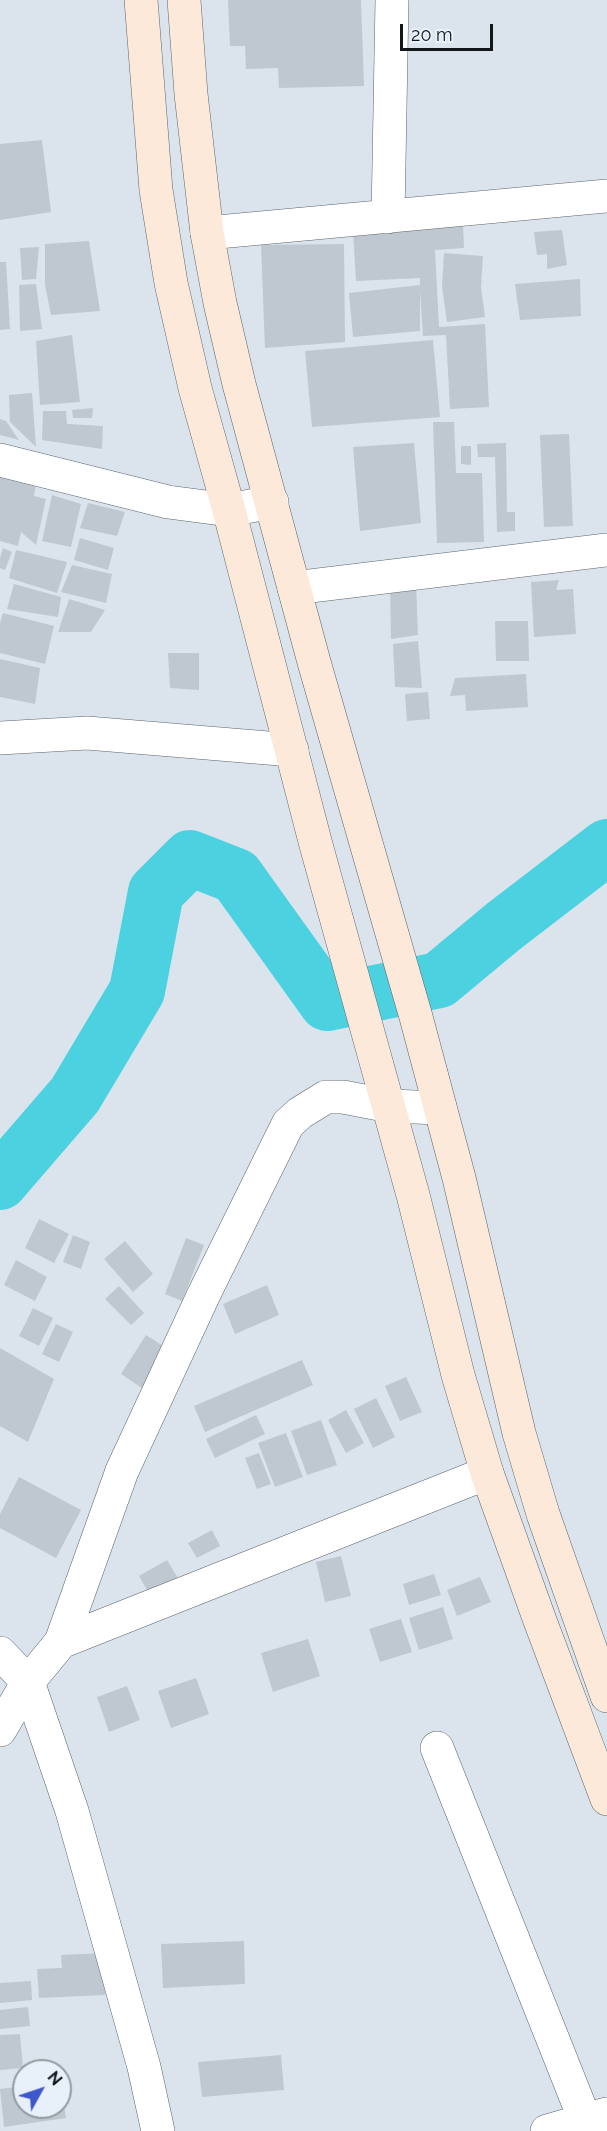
<!DOCTYPE html>
<style>
body{margin:0}
#map{position:relative;width:607px;height:2131px;overflow:hidden;background:#dbe4ed;font-family:Raleway,sans-serif}
canvas{display:block}
.north{position:absolute;left:12px;top:2059px;width:60px;height:60px;box-sizing:border-box;background:#e8f1fa;border:2px solid #939aa0;border-radius:50%;rotate:50deg;font-size:16px;font-weight:700;line-height:24px;text-align:center;color:#14171a}
.north::after{content:'';display:block;margin:auto;width:21px;height:27px;background:#3e57ca;clip-path:polygon(50% 0,100% 100%,50% 72%,0 100%)}
.scale{position:absolute;left:400px;top:24px;width:93px;height:27px;box-sizing:border-box;border:3px solid #14171a;border-top:0;padding-left:8px;font-size:18px;line-height:21px;white-space:nowrap;color:#14171a;-webkit-text-stroke:4px #e8f1fa;paint-order:stroke}
</style>
<div id="map">
<canvas width="607" height="2131"></canvas>
<div class="north">N</div>
<div class="scale">20 m</div>
</div>
<script>
const ctx = document.querySelector('canvas').getContext('2d');
ctx.lineJoin = 'round';
const shape = rows => new Path2D(rows.map(r => 'M' + r).join(''));
function stroke(path, color, width, dash) { ctx.strokeStyle = color; ctx.lineWidth = width; ctx.lineCap = dash ? 'butt' : 'round'; ctx.setLineDash(dash || []); ctx.stroke(path); }
function paint(path, color) { ctx.fillStyle = color; ctx.fill(path, 'evenodd'); }
stroke(shape([
 [0,1182,75,1095,137,991,156,892,190,858,236,876,327,1003,439,980,504,926,607,847]
]), '#4cd1e1', 56);
paint(shape([
 [228,0,361,0,364,86,279,88,278,68,246,69,245,46,230,46],
 [42,140,51,212,0,220,0,144],
 [463,226,464,248,435,250,439,327,485,324,489,407,450,409,446,335,423,336,420,290,420,331,353,337,349,293,420,285,420,278,356,281,353,231],
 [562,230,567,265,547,269,547,254,537,255,534,232],
 [89,241,100,311,51,315,45,285,45,244],
 [344,244,345,342,265,348,261,245],
 [39,247,36,279,22,280,20,248],
 [444,253,483,256,481,287,485,317,447,322,442,287],
 [0,262,6,262,10,329,0,330],
 [580,279,581,316,520,320,515,284],
 [36,284,42,329,20,331,19,285],
 [72,335,80,402,40,405,36,341],
 [433,340,440,417,312,427,305,351],
 [32,393,36,447,10,422,9,395],
 [93,408,92,418,73,418,72,410],
 [43,411,66,411,67,424,103,426,102,449,42,440],
 [0,419,6,421,19,440,0,435],
 [433,422,454,422,456,473,482,473,484,542,437,543],
 [569,434,573,526,544,527,540,435],
 [414,443,421,523,360,531,353,447],
 [506,443,507,512,515,512,515,531,497,532,495,457,478,457,477,444],
 [461,446,471,446,471,465,461,464],
 [0,476,36,484,34,496,46,499,36,545,21,532,18,546,0,541],
 [52,495,81,504,71,547,42,541],
 [88,503,125,512,117,536,80,528],
 [80,538,114,548,108,570,74,560],
 [3,548,12,552,5,570,0,568,0,558],
 [16,550,67,562,57,593,9,578],
 [72,565,112,574,106,603,61,592],
 [559,580,556,590,573,589,576,634,534,637,531,582],
 [416,582,418,635,391,639,390,583],
 [14,584,61,597,58,617,7,609],
 [69,599,105,610,91,632,58,632],
 [3,613,54,626,45,664,0,653,0,623],
 [495,621,528,621,529,661,496,661],
 [418,641,422,688,395,687,393,644],
 [168,653,199,653,199,690,170,688],
 [0,659,40,668,35,704,0,697],
 [526,674,528,707,466,711,465,695,450,696,455,678],
 [428,692,430,719,407,721,405,694],
 [39,1219,69,1234,54,1263,25,1248],
 [73,1235,90,1242,81,1269,63,1262],
 [186,1238,204,1245,182,1301,165,1294],
 [125,1241,153,1274,133,1292,104,1259],
 [16,1260,47,1277,35,1301,4,1285],
 [267,1285,279,1315,235,1334,223,1304],
 [119,1286,144,1313,131,1325,105,1299],
 [33,1308,53,1318,39,1346,19,1336],
 [56,1324,73,1332,59,1362,42,1354],
 [146,1335,168,1349,142,1388,121,1374],
 [0,1348,54,1379,28,1442,0,1426],
 [302,1360,313,1385,205,1432,194,1406],
 [406,1377,422,1412,400,1421,385,1386],
 [376,1398,395,1437,373,1448,354,1409],
 [346,1410,364,1443,346,1453,328,1420],
 [256,1415,265,1434,215,1458,206,1439],
 [321,1420,337,1465,307,1475,291,1431],
 [286,1433,303,1477,275,1487,258,1443],
 [259,1453,271,1484,257,1489,245,1458],
 [19,1477,81,1510,56,1558,0,1528,0,1514],
 [212,1530,220,1546,197,1558,188,1543],
 [341,1556,351,1596,325,1602,316,1562],
 [167,1560,179,1580,151,1597,139,1576],
 [434,1574,441,1595,409,1605,403,1584],
 [480,1577,491,1602,457,1616,447,1590],
 [443,1607,453,1639,419,1650,409,1618],
 [401,1619,412,1652,380,1662,369,1629],
 [308,1639,320,1676,273,1692,261,1653],
 [196,1678,209,1714,171,1728,158,1691],
 [127,1686,140,1720,109,1732,97,1697],
 [244,1941,245,1984,163,1988,161,1944],
 [103,1953,105,1995,39,1998,37,1969,62,1968,61,1955],
 [31,1981,32,2000,0,2003,0,1983],
 [28,2007,30,2026,0,2029,0,2010],
 [20,2034,23,2068,0,2070,0,2035],
 [281,2055,284,2090,202,2097,198,2062],
 [24,2086,24,2107,60,2107,61,2086,66,2118,4,2127,0,2089]
]), '#bfc7d0');
const street = shape([
 [388,217,392,0],
 [207,233,607,196],
 [0,460,168,502,229,510,272,502],
 [294,588,607,550],
 [0,738,87,733,292,750],
 [61,1642,487,1473],
 [0,1653,28,1682,72,1811,144,2067,158,2131],
 [0,1730,28,1682,61,1642,122,1471,204,1294,288,1124,300,1113,326,1097,343,1097,390,1106,440,1108],
 [437,1748,585,2120],
 [547,2131,606,2114]
]);
const secondary = shape([
 [141,0,156,190,171,283,195,388,229,510,316,845,413,1195,458,1375,487,1473,539,1618,607,1799],
 [184,0,191,94,207,233,220,303,239,384,314,662,416,1017,459,1178,519,1433,543,1514,607,1696]
]);
stroke(street, '#5c646c', 34);
stroke(secondary, '#5c646c', 34);
stroke(street, '#fff', 33);
stroke(secondary, '#fde9d9', 33);
</script>
